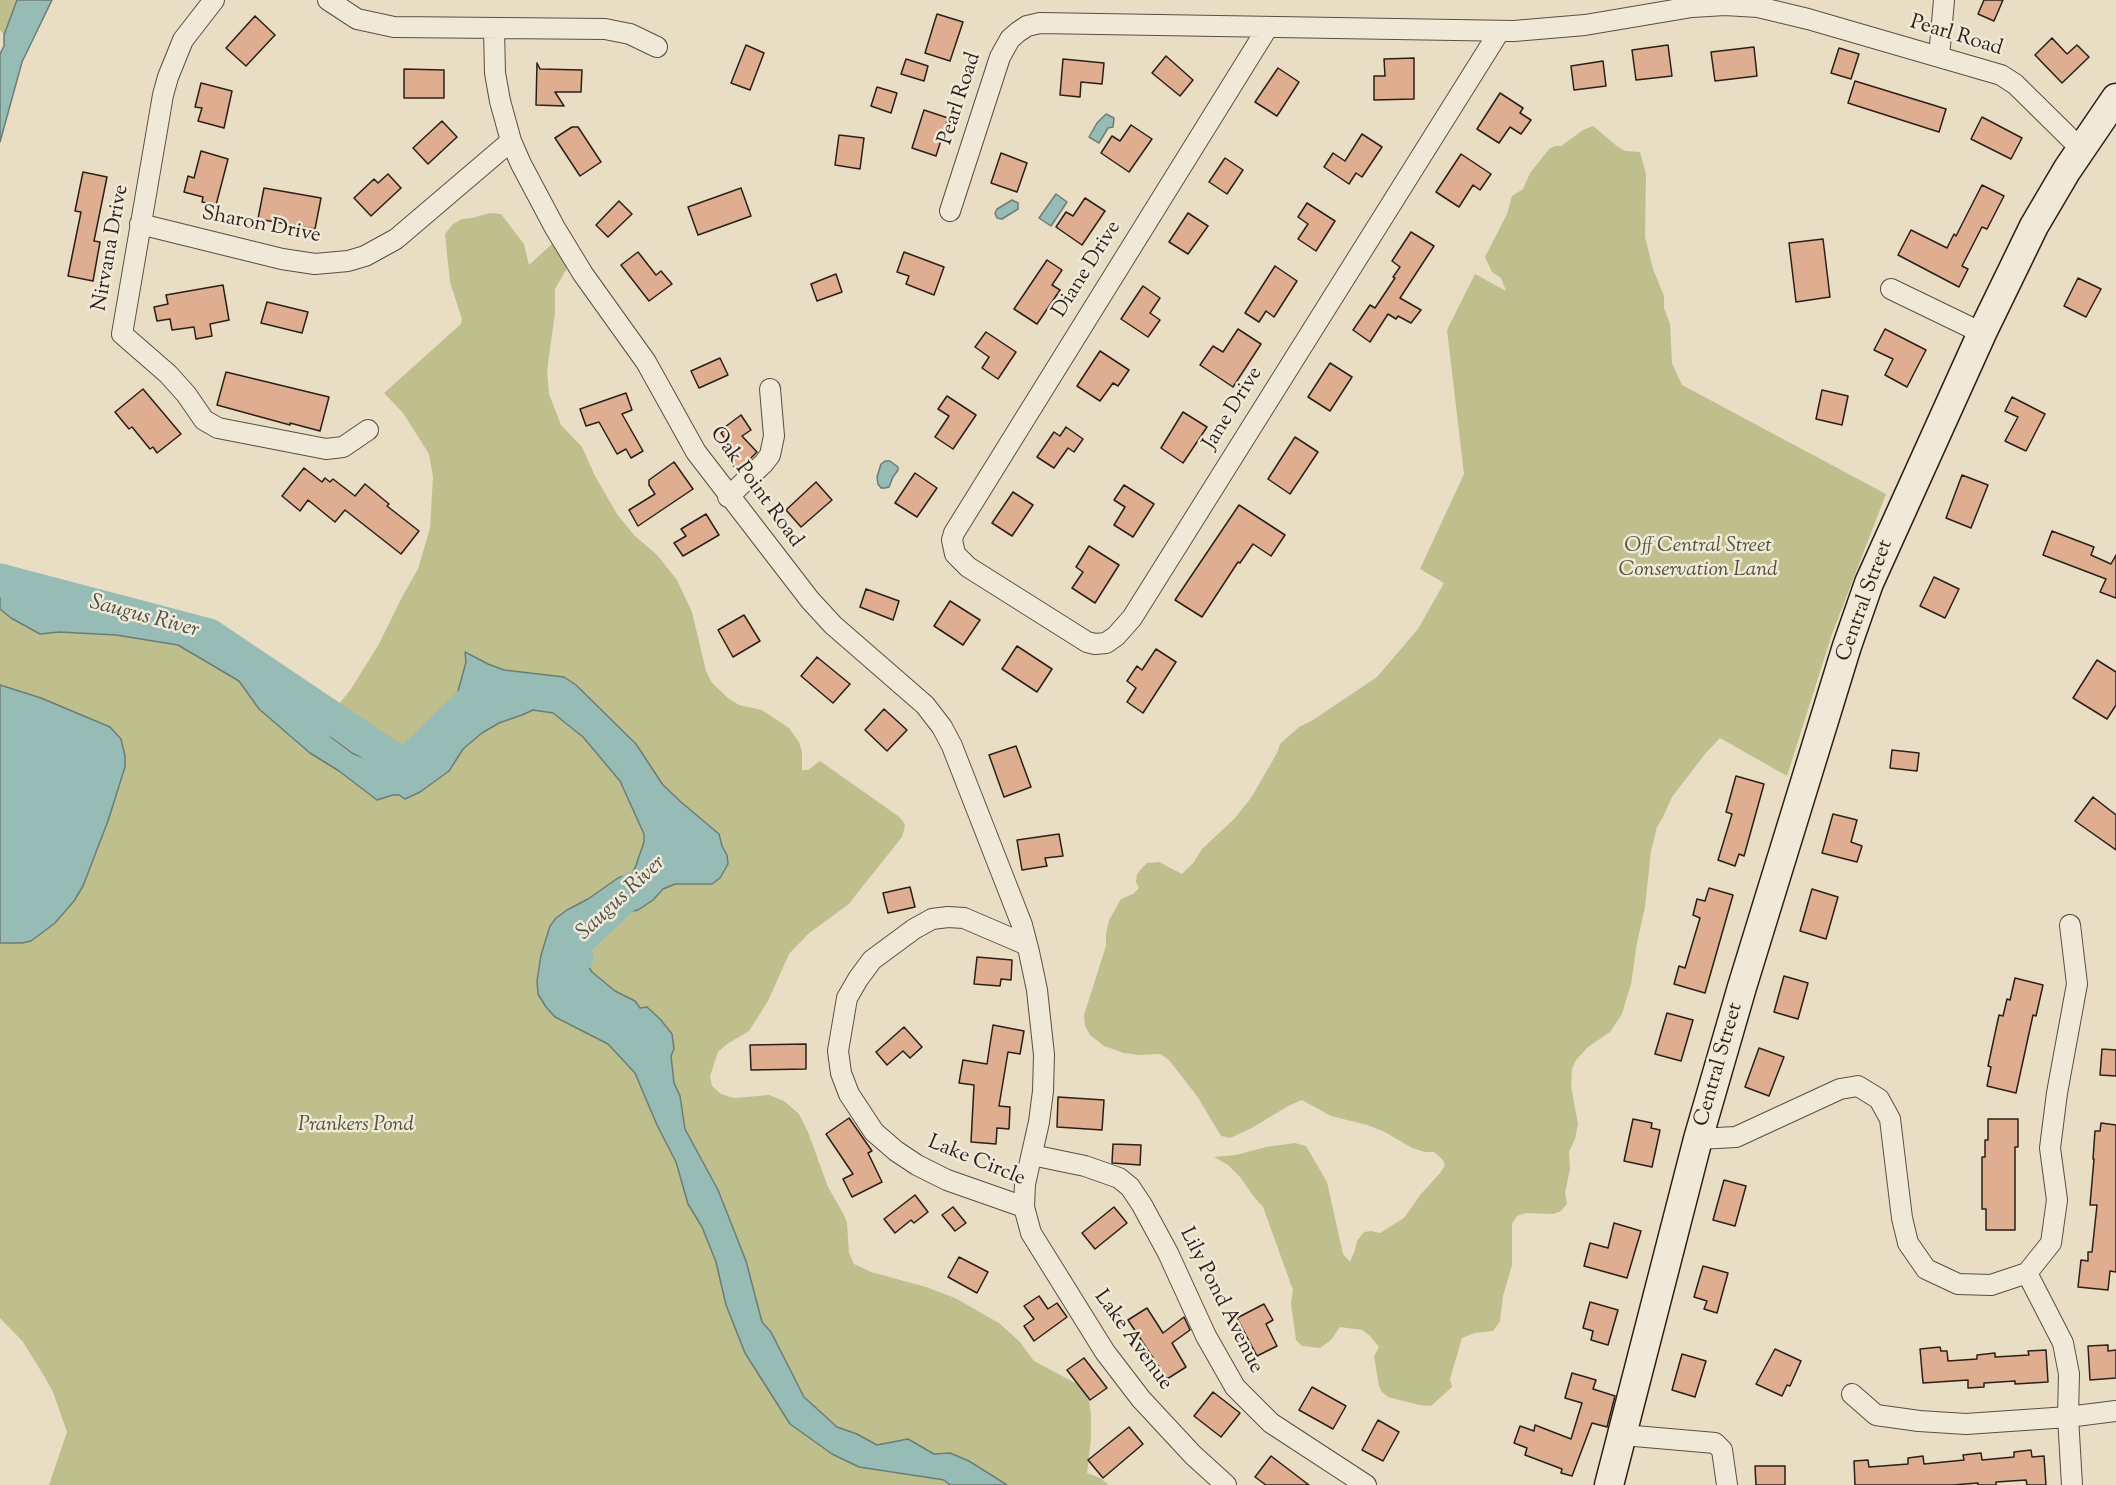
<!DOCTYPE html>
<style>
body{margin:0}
canvas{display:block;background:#e9ddc3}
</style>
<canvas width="2116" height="1485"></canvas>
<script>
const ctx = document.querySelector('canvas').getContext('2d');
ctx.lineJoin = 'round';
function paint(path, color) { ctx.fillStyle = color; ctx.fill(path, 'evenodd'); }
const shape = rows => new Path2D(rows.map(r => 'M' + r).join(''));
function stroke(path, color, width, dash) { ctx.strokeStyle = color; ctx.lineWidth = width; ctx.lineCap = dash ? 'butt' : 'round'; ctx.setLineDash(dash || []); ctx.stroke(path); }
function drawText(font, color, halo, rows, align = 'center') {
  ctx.font = font + ' "Sorts Mill Goudy",serif'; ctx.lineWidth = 5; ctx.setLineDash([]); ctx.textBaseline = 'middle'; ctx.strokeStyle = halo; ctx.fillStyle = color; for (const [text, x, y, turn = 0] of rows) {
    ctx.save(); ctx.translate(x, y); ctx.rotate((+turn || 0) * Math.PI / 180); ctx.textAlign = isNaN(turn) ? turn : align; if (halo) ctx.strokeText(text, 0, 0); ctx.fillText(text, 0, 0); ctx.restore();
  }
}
paint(shape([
 [0,0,17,0,4,35,0,30],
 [1593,126,1618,147,1625,151,1640,152,1646,174,1645,237,1653,269,1664,296,1664,308,1670,324,1672,363,1682,385,1886,494,1832,634,1787,776,1720,738,1705,754,1672,797,1663,817,1657,827,1651,851,1645,907,1637,943,1631,984,1622,1014,1610,1032,1588,1047,1576,1060,1572,1069,1571,1086,1578,1124,1575,1139,1569,1152,1570,1169,1565,1193,1567,1204,1561,1211,1553,1214,1526,1213,1517,1216,1512,1224,1512,1265,1503,1296,1500,1321,1493,1331,1475,1333,1462,1338,1450,1379,1452,1387,1431,1406,1419,1405,1388,1397,1382,1392,1379,1386,1374,1356,1379,1347,1370,1336,1362,1330,1340,1327,1331,1340,1320,1348,1302,1346,1296,1340,1291,1303,1293,1290,1263,1207,1254,1197,1240,1177,1228,1165,1214,1157,1236,1155,1266,1147,1295,1143,1306,1146,1327,1182,1343,1254,1350,1262,1355,1250,1357,1241,1364,1232,1371,1231,1380,1233,1404,1218,1421,1194,1441,1172,1445,1165,1443,1160,1434,1152,1425,1152,1412,1148,1383,1131,1367,1125,1331,1116,1302,1100,1288,1106,1252,1128,1230,1138,1221,1136,1197,1096,1169,1060,1160,1054,1140,1055,1124,1053,1104,1046,1090,1035,1085,1026,1084,1015,1106,946,1106,934,1109,920,1121,899,1133,894,1139,888,1136,882,1137,874,1142,868,1147,863,1159,862,1182,874,1194,862,1202,849,1234,819,1251,798,1277,753,1280,744,1299,727,1313,720,1377,677,1418,629,1444,583,1420,569,1464,474,1447,330,1475,274,1506,291,1501,278,1492,272,1485,257,1507,214,1512,196,1523,189,1530,173,1549,149,1555,146,1561,146,1583,130],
 [490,213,501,214,524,244,529,265,553,243,570,263,555,289,555,313,547,371,549,394,561,425,582,447,595,476,617,514,634,535,657,555,677,580,692,612,706,671,712,683,728,698,739,705,762,710,789,728,799,742,802,752,802,770,808,770,820,761,898,816,903,821,905,826,902,837,855,896,849,904,808,934,789,954,768,1001,749,1031,727,1044,718,1052,710,1076,712,1086,721,1094,734,1098,769,1095,784,1101,799,1114,808,1132,828,1187,844,1215,847,1223,849,1253,854,1264,871,1272,926,1287,955,1298,999,1323,1020,1342,1034,1361,1079,1385,1089,1401,1091,1415,1091,1438,1087,1473,1100,1478,1109,1485,49,1485,67,1432,53,1392,44,1376,23,1342,0,1318,0,587,5,591,127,614,314,716,333,711,351,689,379,644,402,597,418,569,430,528,433,477,429,454,403,413,384,393,461,324,462,319,450,282,445,234,453,224,462,219,472,218]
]), '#bfbf8e');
const water = shape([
 [17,0,52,0,22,62,0,142,0,54,4,46,4,35,17,0],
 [1106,114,1114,118,1113,127,1108,128,1099,143,1089,137,1097,123,1106,114],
 [1056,194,1067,202,1051,226,1039,218,1056,194],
 [1012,200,1018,203,1018,209,1002,219,997,218,995,213,997,209,1012,200],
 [885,461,890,461,898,467,898,470,893,477,889,487,885,488,881,488,878,484,877,477,881,464,885,461],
 [0,581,4,584,11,585,22,594,34,597,41,595,88,602,96,605,136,608,182,623,209,635,217,642,248,655,308,706,331,737,352,753,378,764,404,766,419,763,429,758,457,695,466,662,465,652,488,664,504,670,564,677,576,685,636,744,663,785,681,802,719,834,722,846,727,855,728,864,720,878,712,884,675,884,663,889,653,900,638,910,623,913,608,913,592,929,583,957,592,972,615,991,635,1001,640,1008,647,1007,660,1019,672,1034,674,1049,671,1056,674,1083,680,1096,685,1129,718,1190,746,1261,762,1322,771,1332,804,1397,837,1427,857,1434,877,1445,908,1439,934,1454,950,1453,969,1461,1007,1485,950,1485,944,1480,938,1479,859,1467,832,1454,790,1424,745,1353,726,1305,716,1262,702,1227,688,1204,676,1162,657,1125,635,1073,608,1044,555,1017,546,1007,538,994,537,981,541,955,550,926,556,918,567,910,588,899,618,878,632,873,635,868,644,842,644,834,620,781,583,737,553,713,533,710,522,715,499,723,482,733,463,749,449,771,420,792,405,799,399,795,393,795,377,800,339,771,310,753,259,709,239,681,178,645,116,635,59,632,40,634,11,618,0,609,0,581],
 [0,685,41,698,110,727,121,739,125,756,125,767,108,821,83,886,74,901,55,923,31,941,22,943,0,943,0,685]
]);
paint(water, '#97bbb5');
stroke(water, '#6c7d77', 1.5);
stroke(shape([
 [0,580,209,635,404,766,476,697],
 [577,957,570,948,635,887]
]), '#97bbb5', 33);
const building = shape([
 [1984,0,2003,0,1994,21,1978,14,1984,0],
 [937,14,963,22,950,61,925,53,937,14],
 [255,16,275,35,246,66,226,48,255,16],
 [2052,38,2067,54,2077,45,2089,57,2062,83,2035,55,2052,38],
 [746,45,764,53,750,90,731,83,746,45],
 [1668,45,1672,76,1636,80,1632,50,1668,45],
 [1754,47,1757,76,1715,81,1711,52,1754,47],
 [1839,48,1859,54,1851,79,1831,73,1839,48],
 [1166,56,1193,80,1180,96,1152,73,1166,56],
 [1414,58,1414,99,1374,100,1374,76,1385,76,1384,59,1414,58],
 [906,59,928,66,924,81,901,74,906,59],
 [1063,59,1104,63,1102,84,1081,82,1080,97,1060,95,1063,59],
 [1603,61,1606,86,1574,90,1571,66,1603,61],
 [537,63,540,69,582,70,581,92,555,92,564,106,536,105,537,63],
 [1278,68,1299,82,1277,116,1255,102,1278,68],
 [404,69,444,70,444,98,404,98,404,69],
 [1855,81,1946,109,1939,132,1848,103,1855,81],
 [201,83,232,91,224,128,198,121,202,108,195,107,201,83],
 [877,87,897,93,891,113,871,106,877,87],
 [1500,93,1523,108,1520,113,1531,120,1521,134,1510,127,1499,143,1477,129,1500,93],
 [924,110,948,118,936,156,912,148,924,110],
 [1982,117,2022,138,2011,159,1971,139,1982,117],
 [442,121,457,137,428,164,413,148,442,121],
 [1131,125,1152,139,1129,172,1101,153,1112,136,1120,141,1131,125],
 [572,127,578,127,601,162,580,176,555,138,572,127],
 [1362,134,1382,147,1362,177,1356,173,1349,184,1324,167,1333,153,1345,161,1362,134],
 [839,135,864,138,860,169,835,165,839,135],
 [201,151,228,159,216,205,202,202,203,197,184,192,188,176,194,178,201,151],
 [1001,153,1027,163,1017,192,991,183,1001,153],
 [1461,154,1491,174,1480,190,1473,185,1459,207,1436,192,1461,154],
 [1225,158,1243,170,1227,194,1209,182,1225,158],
 [83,172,107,177,94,241,100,242,93,281,68,276,81,212,75,211,83,172],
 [388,174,401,188,371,216,354,198,374,179,378,183,388,174],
 [1982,185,2004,196,1987,229,1982,227,1962,266,1968,269,1959,287,1898,255,1911,230,1947,248,1954,234,1956,236,1982,185],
 [264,188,321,198,315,229,258,219,264,188],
 [741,188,751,216,698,235,688,207,741,188],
 [1085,198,1105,211,1082,245,1056,227,1066,212,1073,216,1085,198],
 [619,201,632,214,608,237,596,225,619,201],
 [1307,203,1335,221,1316,251,1298,239,1308,224,1298,217,1307,203],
 [1188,213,1208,226,1188,254,1169,242,1188,213],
 [1411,232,1434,246,1400,298,1421,310,1411,323,1398,316,1396,319,1388,314,1370,342,1353,330,1370,305,1375,308,1395,278,1393,277,1400,267,1392,261,1411,232],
 [1823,239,1830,297,1796,302,1789,243,1823,239],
 [638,252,656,275,661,271,672,284,649,301,621,265,638,252],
 [904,252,944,267,934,295,906,284,909,276,897,272,904,252],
 [1047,260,1062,270,1052,285,1060,290,1037,324,1014,309,1047,260],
 [1275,266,1297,281,1274,317,1266,311,1259,322,1245,313,1275,266],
 [836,274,842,292,817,301,811,284,836,274],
 [2078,278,2101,289,2086,317,2064,306,2078,278],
 [223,285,229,320,210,324,212,336,196,339,194,327,172,330,170,319,157,321,154,307,168,304,166,295,223,285],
 [1143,286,1160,298,1150,313,1160,320,1148,337,1121,319,1143,286],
 [267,302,308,312,302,333,261,323,267,302],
 [1238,329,1261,344,1233,387,1200,365,1213,346,1223,352,1238,329],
 [1885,329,1926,350,1907,387,1885,375,1893,359,1874,350,1885,329],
 [986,332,1016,352,998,379,982,368,989,357,975,347,986,332],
 [1100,351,1129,370,1118,386,1113,383,1100,401,1077,386,1100,351],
 [720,358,728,375,699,388,691,371,720,358],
 [1330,363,1352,377,1330,411,1308,397,1330,363],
 [226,372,329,397,320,431,290,423,290,425,217,405,226,372],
 [143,389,181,434,157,453,153,447,150,449,132,427,129,429,115,412,143,389],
 [1822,390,1848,396,1842,425,1816,419,1822,390],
 [626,393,632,410,622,414,643,451,631,458,626,449,617,454,599,422,586,426,580,409,626,393],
 [947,396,976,415,953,449,935,437,949,416,938,409,947,396],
 [2012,397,2045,414,2026,451,2005,441,2018,417,2005,411,2012,397],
 [1183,412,1207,427,1183,463,1161,448,1183,412],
 [741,415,751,430,742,436,757,452,738,471,729,461,736,454,721,433,726,429,725,427,741,415],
 [1066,427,1083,439,1074,452,1068,448,1054,468,1037,457,1054,432,1060,436,1066,427],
 [1295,437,1318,452,1290,494,1268,479,1295,437],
 [674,462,693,489,638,526,629,510,655,494,649,485,649,480,674,462],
 [304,468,322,482,325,478,330,482,333,479,355,496,365,484,389,504,387,506,419,531,401,554,345,510,335,522,308,500,300,511,282,496,304,468],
 [915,473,937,488,917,517,895,503,915,473],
 [1962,475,1988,485,1971,528,1946,518,1962,475],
 [816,482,832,500,801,527,786,510,816,482],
 [1124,485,1154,504,1133,537,1114,525,1125,507,1114,500,1124,485],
 [1013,492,1033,505,1012,536,992,523,1013,492],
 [1239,505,1285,535,1271,556,1253,544,1240,563,1238,562,1202,617,1175,600,1239,505],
 [706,514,719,535,683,556,674,543,686,536,681,529,706,514],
 [2052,531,2094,547,2091,555,2111,564,2116,555,2116,598,2100,592,2106,579,2043,555,2052,531],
 [1089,546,1119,565,1095,603,1072,588,1083,572,1076,567,1089,546],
 [1934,577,1959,589,1945,618,1920,606,1934,577],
 [866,589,899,601,893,620,860,607,866,589],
 [950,601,980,620,963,645,934,626,950,601],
 [744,615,760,641,733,657,718,630,744,615],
 [1017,646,1052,669,1037,692,1002,669,1017,646],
 [1156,649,1176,662,1143,713,1127,702,1136,688,1127,681,1137,666,1142,670,1156,649],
 [817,657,850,684,833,703,801,676,817,657],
 [2097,660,2116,672,2116,705,2107,719,2073,698,2097,660],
 [884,709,907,730,887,751,865,730,884,709],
 [1016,746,1031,787,1004,797,989,755,1016,746],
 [1892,750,1919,753,1917,771,1890,768,1892,750],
 [1736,776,1764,784,1744,856,1739,854,1735,866,1718,860,1732,814,1726,812,1736,776],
 [2093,797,2116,815,2116,850,2075,821,2093,797],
 [1833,814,1857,820,1851,842,1862,846,1857,862,1822,853,1833,814],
 [1059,834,1063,856,1045,858,1047,866,1022,870,1017,840,1059,834],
 [910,887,915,907,888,913,883,893,910,887],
 [1709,888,1733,895,1705,993,1674,984,1679,966,1685,968,1700,918,1693,915,1697,899,1705,901,1709,888],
 [1812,889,1838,897,1826,939,1800,931,1812,889],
 [977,957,1012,960,1011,980,1001,979,1000,986,974,984,977,957],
 [1784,976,1808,983,1798,1019,1774,1012,1784,976],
 [2015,978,2043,985,2036,1016,2033,1015,2016,1093,1987,1086,1991,1067,1988,1066,1999,1015,2003,1016,2007,999,2010,1000,2015,978],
 [1667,1013,1693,1020,1681,1061,1655,1054,1667,1013],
 [993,1025,1024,1031,1020,1054,1008,1052,999,1106,1010,1107,1009,1129,997,1128,996,1144,971,1142,974,1085,959,1083,963,1060,987,1064,993,1025],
 [904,1027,922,1047,910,1058,903,1051,887,1065,876,1052,904,1027],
 [806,1044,806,1069,751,1070,750,1045,806,1044],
 [1759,1048,1784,1057,1769,1096,1745,1087,1759,1048],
 [2102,1049,2116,1050,2116,1076,2100,1075,2102,1049],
 [1058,1097,1104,1100,1102,1130,1057,1127,1058,1097],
 [849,1118,872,1151,868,1153,882,1182,852,1197,843,1179,853,1174,826,1134,849,1118],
 [1633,1119,1652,1123,1651,1128,1660,1130,1652,1167,1624,1161,1633,1119],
 [1988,1119,2018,1119,2018,1147,2015,1147,2015,1230,1986,1230,1986,1209,1982,1209,1982,1157,1985,1157,1985,1140,1988,1140,1988,1119],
 [2101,1123,2116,1125,2116,1272,2110,1271,2108,1290,2078,1287,2081,1260,2088,1261,2088,1252,2092,1252,2097,1205,2090,1205,2094,1159,2093,1159,2095,1131,2100,1131,2101,1123],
 [1113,1144,1141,1145,1140,1165,1112,1163,1113,1144],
 [1724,1180,1746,1186,1735,1226,1713,1220,1724,1180],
 [915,1195,928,1212,914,1223,911,1220,895,1233,884,1219,915,1195],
 [953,1207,966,1223,955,1231,942,1215,953,1207],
 [1114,1207,1127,1223,1095,1249,1082,1233,1114,1207],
 [1614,1223,1641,1231,1627,1278,1584,1266,1590,1243,1608,1248,1614,1223],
 [959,1257,988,1272,977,1293,948,1277,959,1257],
 [1703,1266,1728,1273,1717,1313,1704,1309,1707,1301,1694,1297,1703,1266],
 [1039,1296,1048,1309,1057,1303,1067,1317,1034,1341,1024,1326,1034,1319,1024,1306,1039,1296],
 [1590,1302,1618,1310,1608,1345,1591,1340,1593,1331,1583,1328,1590,1302],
 [1264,1304,1273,1320,1266,1324,1277,1346,1257,1356,1237,1318,1264,1304],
 [1147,1308,1163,1333,1184,1317,1190,1330,1172,1343,1186,1367,1167,1379,1128,1320,1147,1308],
 [2108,1345,2108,1351,2116,1350,2116,1378,2090,1380,2088,1346,2108,1345],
 [1940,1347,1941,1351,1947,1351,1948,1361,1977,1359,1977,1355,1995,1353,1995,1357,2029,1355,2028,1351,2046,1350,2048,1382,2015,1384,2015,1381,1984,1383,1984,1387,1968,1388,1968,1380,1923,1383,1920,1349,1940,1347],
 [1775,1349,1801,1361,1790,1386,1787,1385,1782,1396,1756,1384,1775,1349],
 [1682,1354,1706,1361,1695,1397,1672,1390,1682,1354],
 [1084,1358,1107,1388,1090,1400,1067,1370,1084,1358],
 [1572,1373,1596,1380,1593,1389,1615,1396,1607,1427,1592,1423,1572,1476,1561,1473,1562,1469,1525,1455,1527,1448,1514,1443,1520,1426,1534,1431,1535,1425,1571,1439,1582,1403,1565,1398,1572,1373],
 [1312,1387,1346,1406,1333,1429,1299,1410,1312,1387],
 [1213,1392,1240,1413,1221,1437,1194,1416,1213,1392],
 [1378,1420,1399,1432,1383,1461,1362,1450,1378,1420],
 [1129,1427,1143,1444,1103,1478,1088,1460,1129,1427],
 [2031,1450,2032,1457,2044,1456,2046,1485,2027,1485,2026,1480,1996,1482,1996,1485,1978,1485,1978,1483,1953,1485,1855,1485,1854,1461,1868,1460,1869,1467,1908,1464,1908,1458,1923,1456,1924,1464,1964,1460,1963,1455,1981,1453,1982,1460,2014,1457,2014,1452,2031,1450],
 [1271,1456,1309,1485,1266,1485,1255,1477,1271,1456],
 [1755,1466,1785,1466,1785,1485,1756,1485,1755,1466]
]);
paint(building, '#dfae90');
stroke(building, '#2b1f19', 1.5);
const street = shape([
 [214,0,183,40,168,77,163,95,122,334,168,374,186,394,204,420,218,428,326,449,343,447,368,430],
 [328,0,357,19,394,27,605,29,630,34,657,47],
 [1268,27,954,533,952,540,955,554,968,567,1087,642,1095,644,1106,643,1116,636,1132,618,1499,32],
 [494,29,495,73,500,101,511,141,521,164,555,228,583,274,646,362,696,452,810,600,833,625,925,705,942,727,952,746,1022,925,1029,952,1037,990,1044,1055,1043,1091,1039,1122,1025,1184,1024,1207,947,1180,917,1165,896,1151,874,1132,849,1094,841,1073,838,1051,847,998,858,979,872,960,914,929,932,919,948,917,964,918,1027,945],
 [1939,57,1944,0],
 [950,211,1000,57,1010,39,1018,32,1027,26,1040,23,1514,31,1585,25,1692,7,1725,5,1758,7,1808,19,2001,75,2015,84,2081,149],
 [140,224,282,259,315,264,348,261,365,256,396,239,511,141],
 [1891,289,1982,333],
 [728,497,764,463,770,455,774,436,770,389],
 [1698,1139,1736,1137,1840,1089,1858,1086,1879,1099,1890,1119,1902,1218,1908,1243,1926,1269,1958,1284,1991,1285,2027,1273,2051,1243,2057,1200,2050,1148,2057,1093,2077,984,2070,925],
 [1032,1155,1085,1166,1119,1178,1130,1187,1142,1205,1168,1253,1206,1336,1235,1387,1271,1423,1366,1485],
 [1024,1207,1031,1233,1105,1352,1141,1399,1193,1455,1226,1485],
 [2027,1273,2063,1343,2069,1374,2068,1417,2072,1485],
 [1852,1394,1876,1415,1919,1421,1966,1424,2068,1417,2116,1411],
 [1623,1435,1715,1443,1722,1450,1727,1485]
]);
const secondary = shape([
 [1609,1485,1698,1139,1742,987,1847,646,1869,583,1982,333,2034,226,2067,170,2116,98]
]);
stroke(street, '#5a4e44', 22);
stroke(secondary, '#2b1f19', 31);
stroke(street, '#f1e9d8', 20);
stroke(secondary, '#f1e9d8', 28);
drawText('21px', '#2b1f19', '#f1e9d8', [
 ["Pearl Road",1956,37,17],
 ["Pearl Road",961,99,-72],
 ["Sharon Drive",261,226,11],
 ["Nirvana Drive",112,248,-80],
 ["Diane Drive",1088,270,-58],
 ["Jane Drive",1234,409,-58],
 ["Oak Point Road",755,488,54],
 ["Central Street",1866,601,-70],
 ["Central Street",1720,1065,-74],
 ["Lake Circle",976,1162,22],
 ["Lily Pond Avenue",1220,1301,63],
 ["Lake Avenue",1132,1341,54]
]);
drawText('italic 21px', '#574f3c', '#f1e9d8', [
 ["Off Central Street",1698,547],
 ["Conservation Land",1698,571],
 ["Prankers Pond",356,1126]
]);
drawText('italic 22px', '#4b4e48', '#f1e9d8', [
 ["Saugus River",144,618,15],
 ["Saugus River",622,899,-43]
]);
</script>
